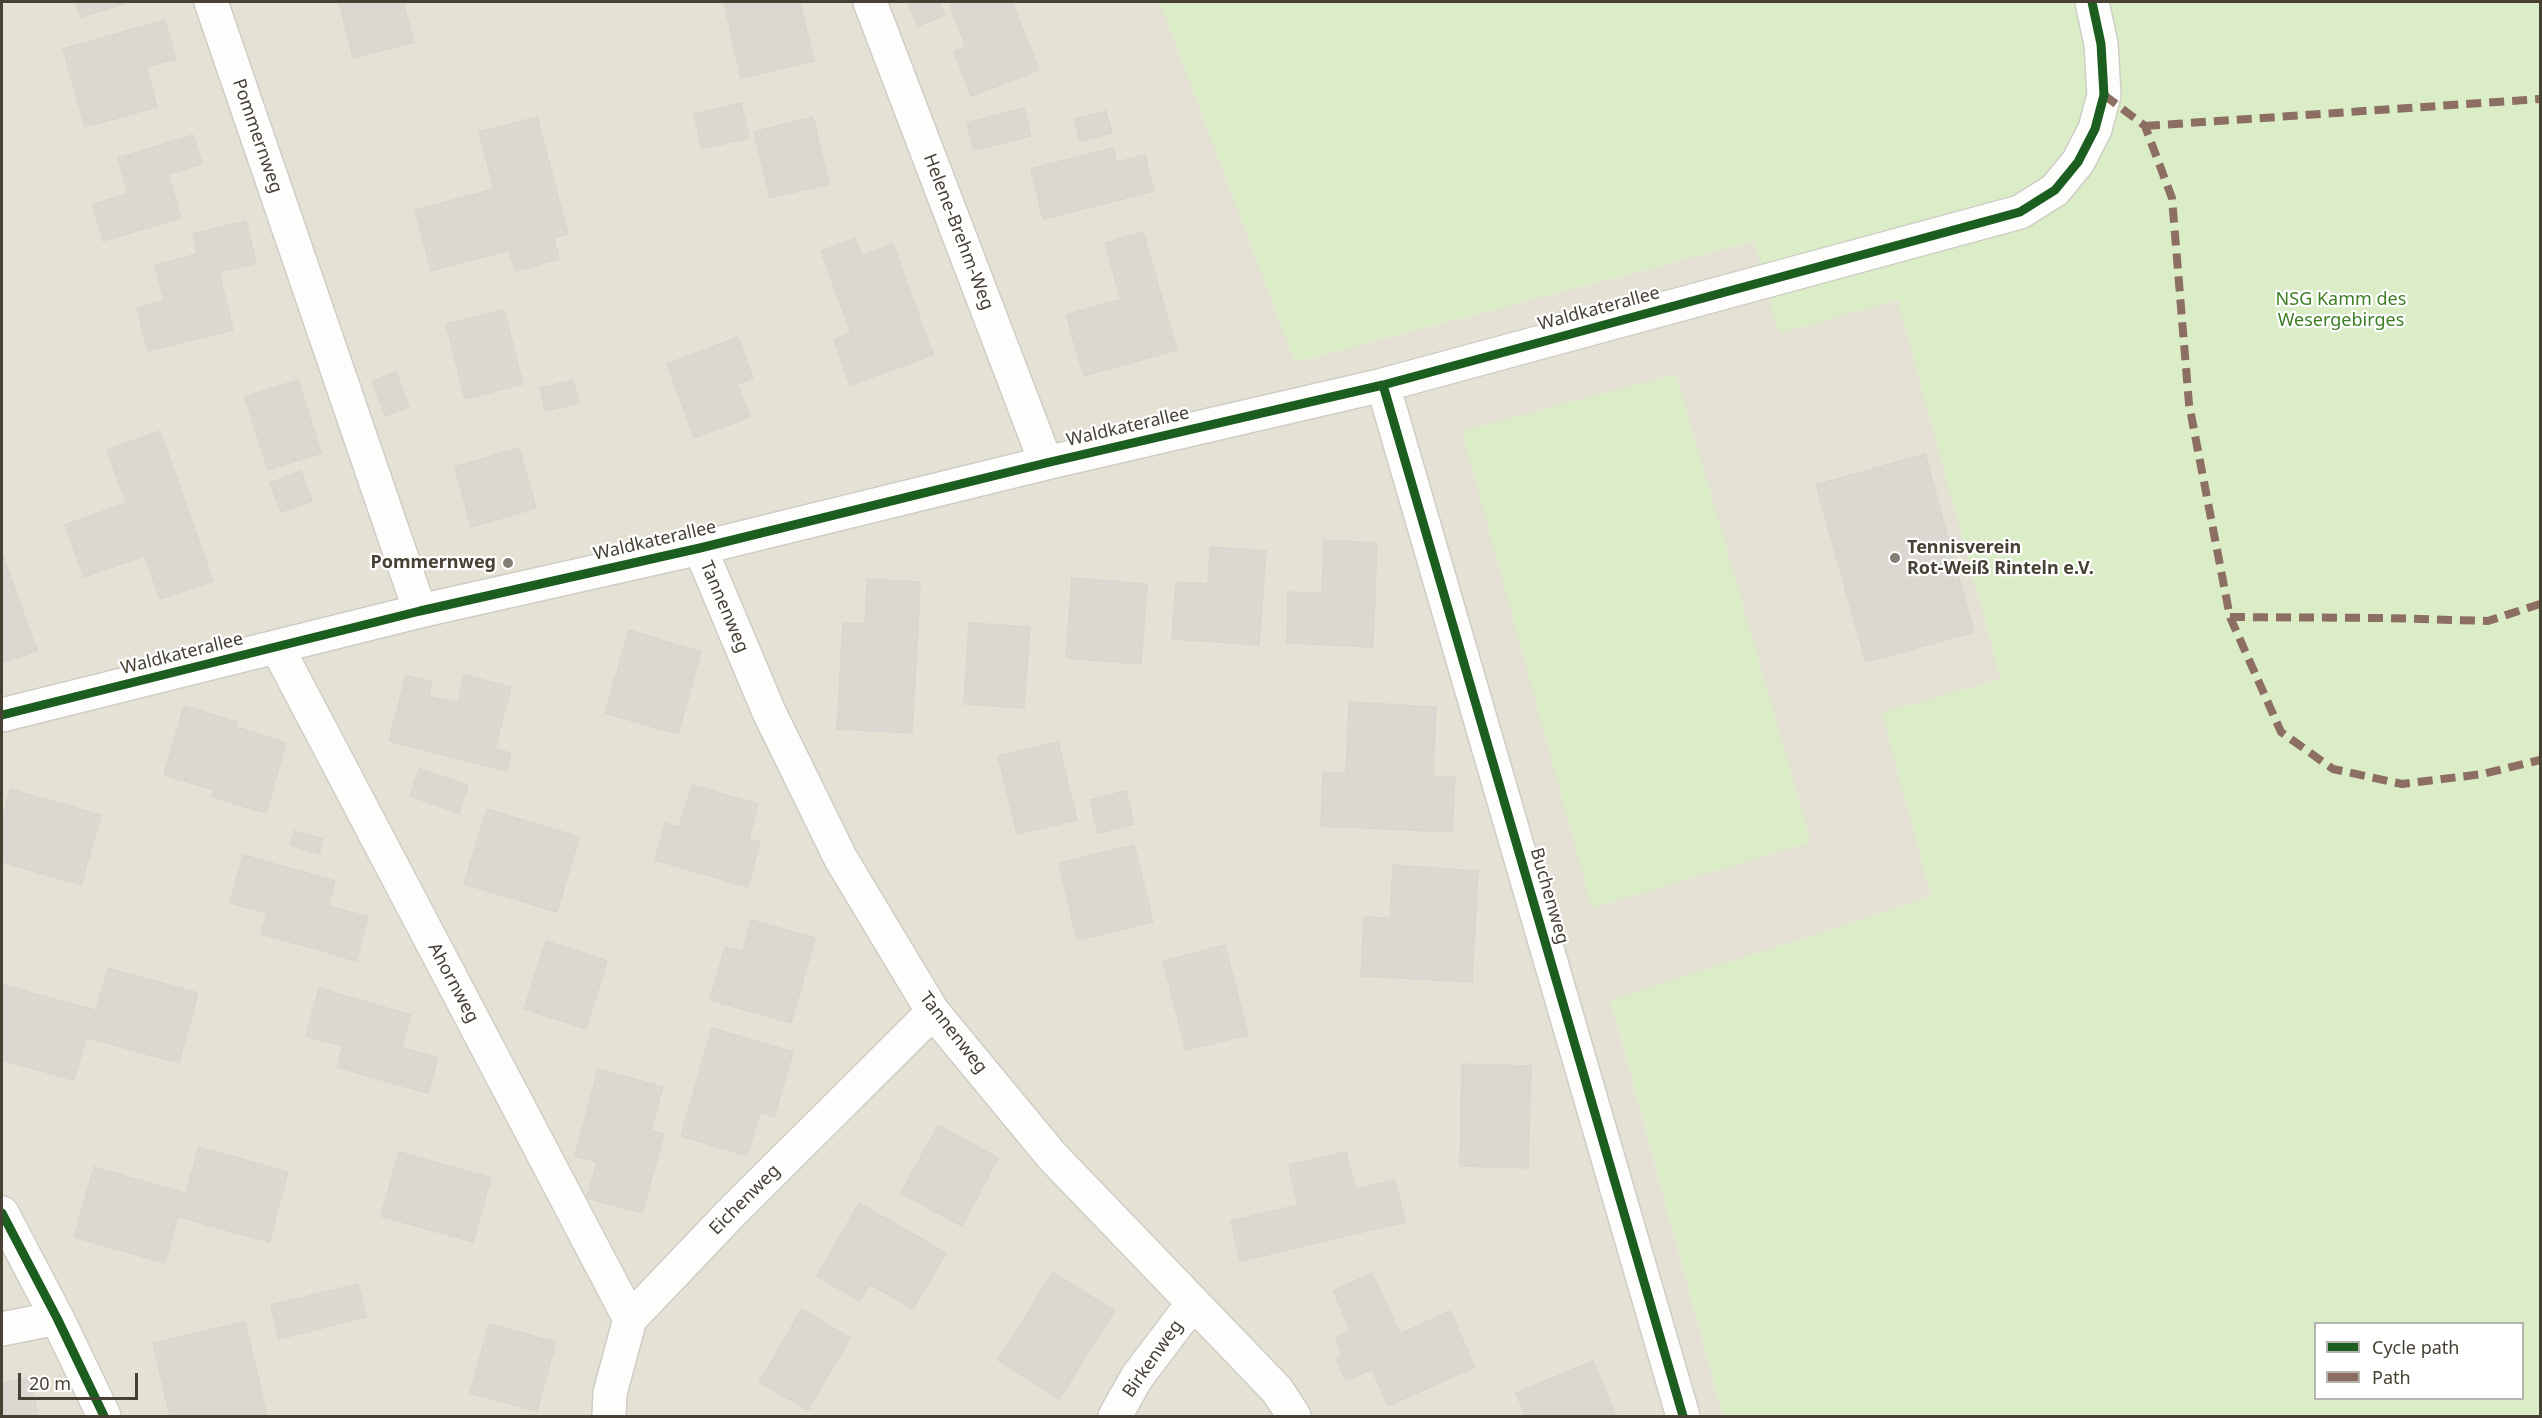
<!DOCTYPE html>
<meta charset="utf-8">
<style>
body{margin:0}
#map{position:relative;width:2542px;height:1418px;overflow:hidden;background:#f0efe8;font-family:"Noto Sans",sans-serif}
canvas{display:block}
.frame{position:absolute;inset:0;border:3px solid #474134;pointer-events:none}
.legend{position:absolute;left:2314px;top:1322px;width:210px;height:78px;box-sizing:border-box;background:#fff;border:2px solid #b5b3ae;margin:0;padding:8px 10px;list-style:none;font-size:18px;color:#474134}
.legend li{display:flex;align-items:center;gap:12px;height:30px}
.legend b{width:30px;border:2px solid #b5b3ae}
.scale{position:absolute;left:18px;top:1373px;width:120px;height:27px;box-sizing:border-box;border:3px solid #474134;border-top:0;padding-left:8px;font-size:18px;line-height:21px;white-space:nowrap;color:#474134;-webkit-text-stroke:4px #fff;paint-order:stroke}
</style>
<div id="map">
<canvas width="2542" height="1418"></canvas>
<div class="frame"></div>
<ul class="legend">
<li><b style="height:8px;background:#1b5e20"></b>Cycle path</li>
<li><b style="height:8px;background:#8d6e63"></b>Path</li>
</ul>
<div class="scale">20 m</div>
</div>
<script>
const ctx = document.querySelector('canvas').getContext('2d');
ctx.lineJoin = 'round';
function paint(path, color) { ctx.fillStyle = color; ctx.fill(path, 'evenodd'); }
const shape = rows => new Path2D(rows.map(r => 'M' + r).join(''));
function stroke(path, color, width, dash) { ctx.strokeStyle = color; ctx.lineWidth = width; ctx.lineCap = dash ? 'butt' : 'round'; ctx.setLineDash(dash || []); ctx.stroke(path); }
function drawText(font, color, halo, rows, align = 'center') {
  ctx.font = font + ' "Noto Sans",sans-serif'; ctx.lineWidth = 4.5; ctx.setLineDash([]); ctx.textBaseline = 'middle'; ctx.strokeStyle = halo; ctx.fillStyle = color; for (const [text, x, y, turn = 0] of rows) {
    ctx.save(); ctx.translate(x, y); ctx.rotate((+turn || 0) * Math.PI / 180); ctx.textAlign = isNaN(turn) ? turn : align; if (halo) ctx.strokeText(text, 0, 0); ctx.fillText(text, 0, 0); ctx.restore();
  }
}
paint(shape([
 [2,2,1160,2,1295,362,1754,241,1779,332,1898,299,2001,679,1883,714,1932,897,1611,1001,1723,1416,2,1416]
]), '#e5e2d5');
paint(shape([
 [1160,2,2540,2,2540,1416,1723,1416,1611,1000,1932,897,1882,713,2001,679,1898,300,1779,333,1754,241,1295,362],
 [2316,1324,2522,1324,2522,1398,2316,1398],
 [1676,374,1811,842,1592,908,1462,431]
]), '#daedc6');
const building = shape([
 [76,2,123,2,124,4,81,17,76,2],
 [339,2,403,2,414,42,353,58,339,2],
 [724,2,800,2,814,61,741,78,724,2],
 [908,2,939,2,945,15,918,26,908,2],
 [962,2,1012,2,1039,70,971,96,954,51,966,47,950,6,962,2],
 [165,20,176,59,146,67,157,107,85,127,63,49,165,20],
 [741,103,749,138,702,149,694,114,741,103],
 [1024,108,1031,136,974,150,967,123,1024,108],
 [1106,111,1112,133,1080,141,1074,119,1106,111],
 [537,117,568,234,554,238,559,259,515,271,509,250,431,271,415,210,494,189,479,132,537,117],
 [813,117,829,184,770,198,754,132,813,117],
 [193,135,202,164,168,174,181,218,103,241,93,204,128,194,118,158,193,135],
 [1113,148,1126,198,1043,219,1031,169,1113,148],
 [1145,155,1154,191,1126,198,1117,162,1145,155],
 [246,221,256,263,219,272,233,330,148,351,137,308,164,301,155,265,197,254,193,234,246,221],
 [1143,232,1159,288,1121,300,1105,243,1143,232],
 [855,239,862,256,827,268,821,251,855,239],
 [893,244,933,355,850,385,834,340,851,333,827,268,893,244],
 [1159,288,1177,350,1084,376,1066,315,1159,288],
 [504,310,523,384,465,399,446,324,504,310],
 [738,337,753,378,737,384,750,417,694,438,667,364,738,337],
 [396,372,409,407,385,416,372,381,396,372],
 [298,380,321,453,268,470,245,397,298,380],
 [573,380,579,403,545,411,540,388,573,380],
 [160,431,213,581,160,599,145,556,84,577,65,525,126,503,107,450,160,431],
 [519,448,536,508,471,527,455,467,519,448],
 [1925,454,1974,632,1866,662,1816,485,1925,454],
 [301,471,312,501,281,512,270,483,301,471],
 [1324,540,1377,543,1373,647,1287,643,1288,592,1322,593,1324,540],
 [1210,547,1266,551,1259,645,1172,639,1176,582,1208,584,1210,547],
 [2,553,37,651,2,663,2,553],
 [1072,578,1147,584,1141,664,1066,658,1072,578],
 [867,579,920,582,918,627,865,624,867,579],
 [843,623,918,627,912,733,837,729,843,623],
 [969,623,1030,627,1024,708,964,704,969,623],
 [629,630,701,652,678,734,605,713,629,630],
 [406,675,432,682,429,696,458,703,464,675,511,687,495,749,511,753,506,771,389,741,406,675],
 [1349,702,1436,707,1433,776,1455,777,1452,832,1321,826,1323,772,1346,773,1349,702],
 [184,706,237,722,236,727,286,743,266,813,212,797,214,790,164,775,184,706],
 [1058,742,1077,820,1017,834,998,756,1058,742],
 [419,769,468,785,459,813,410,796,419,769],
 [692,785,758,804,749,839,760,842,748,887,655,860,665,823,679,827,692,785],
 [10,789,101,815,81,885,2,862,2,821,10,789],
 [1126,791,1134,824,1098,833,1090,800,1126,791],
 [487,809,579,837,557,912,464,884,487,809],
 [294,831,323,839,319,854,290,845,294,831],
 [1134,845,1153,922,1077,940,1059,863,1134,845],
 [243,855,335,881,316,949,261,934,267,913,230,903,243,855],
 [1393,865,1478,871,1472,982,1361,976,1364,917,1390,918,1393,865],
 [328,906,368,917,356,961,316,949,328,906],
 [751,920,815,938,791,1023,710,1000,725,947,743,951,751,920],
 [546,941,607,961,586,1029,524,1009,546,941],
 [1225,945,1248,1035,1186,1050,1163,961,1225,945],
 [108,968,198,993,179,1063,88,1038,108,968],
 [3,985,94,1010,74,1080,2,1060,3,985],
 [319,988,411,1015,392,1083,337,1067,343,1046,306,1036,319,988],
 [712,1028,793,1052,774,1117,760,1112,747,1156,681,1136,712,1028],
 [401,1047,438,1058,428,1093,392,1083,401,1047],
 [1462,1064,1531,1066,1528,1168,1460,1166,1462,1064],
 [598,1069,663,1087,651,1130,664,1134,642,1213,587,1198,597,1162,575,1156,598,1069],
 [938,1125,998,1158,962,1226,901,1193,938,1125],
 [199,1147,288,1172,269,1242,179,1217,199,1147],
 [399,1152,491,1178,473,1242,381,1216,399,1152],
 [1346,1152,1355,1189,1395,1180,1405,1222,1240,1261,1231,1221,1298,1205,1289,1165,1346,1152],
 [94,1167,184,1193,165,1263,74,1237,94,1167],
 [859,1203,946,1253,913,1309,870,1284,860,1301,817,1276,859,1203],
 [1053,1272,1114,1311,1059,1399,998,1360,1053,1272],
 [1372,1273,1400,1334,1450,1311,1475,1367,1388,1406,1372,1369,1346,1381,1336,1359,1343,1356,1336,1338,1351,1331,1333,1291,1372,1273],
 [358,1284,366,1317,279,1339,271,1305,358,1284],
 [802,1309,850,1338,808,1410,759,1382,802,1309],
 [245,1322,267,1416,170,1416,153,1343,245,1322],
 [489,1324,556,1342,537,1411,470,1393,489,1324],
 [1593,1361,1616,1416,1526,1416,1516,1393,1593,1361],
 [30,1377,38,1416,2,1416,2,1383,30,1377]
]);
paint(building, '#dad8d1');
stroke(building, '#d9d6ce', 1.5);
const street = shape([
 [211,2,420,611],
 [870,2,1046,463],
 [1383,385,1683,1416],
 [700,548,769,712,841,859,933,1012,1052,1156,1277,1390,1294,1416],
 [277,647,630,1319],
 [2,715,420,611,700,548,1046,463,1383,385,2020,212,2055,190,2078,162,2095,129,2104,95,2101,44,2092,2],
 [2,1213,57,1318,104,1416],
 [2,1329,57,1318],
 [609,1416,610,1393,630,1319,732,1212,933,1012],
 [1115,1416,1137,1377,1193,1303]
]);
stroke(street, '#cecdc6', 36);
stroke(street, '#fdfdfc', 33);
stroke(shape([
 [2104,95,2145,126,2172,198,2189,404,2230,617,2281,732,2333,769,2402,784,2483,774,2540,760],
 [2145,126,2540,99],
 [2230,617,2386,618,2488,621,2540,604]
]), '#8d6e63', 8, [15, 8]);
stroke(shape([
 [1383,385,1683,1416],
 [2,715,420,611,700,548,1046,463,1383,385,2020,212,2055,190,2078,162,2095,129,2104,95,2101,44,2092,2],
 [2,1213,57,1318,104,1416]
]), '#1b5e20', 9);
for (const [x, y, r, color] of [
 [1895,558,6,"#827e73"],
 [508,563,6,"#827e73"]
]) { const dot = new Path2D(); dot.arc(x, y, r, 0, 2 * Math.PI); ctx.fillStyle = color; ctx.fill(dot); stroke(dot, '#fff', 2); }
drawText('18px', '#474134', '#fff', [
 ["Pommernweg",257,136,71],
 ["Helene-Brehm-Weg",958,232,69],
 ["Waldkaterallee",1599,309,-15],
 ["Waldkaterallee",1128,427,-13],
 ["Waldkaterallee",655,541,-13],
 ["Tannenweg",724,607,67],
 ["Waldkaterallee",182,654,-14],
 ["Buchenweg",1549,896,74],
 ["Ahornweg",453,983,62],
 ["Tannenweg",953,1033,52],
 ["Eichenweg",745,1200,-45],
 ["Birkenweg",1153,1359,-55]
]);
drawText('18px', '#3c7e22', '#fff', [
 ["NSG Kamm des",2341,300],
 ["Wesergebirges",2341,321]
]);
drawText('bold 18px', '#474134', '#fff', [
 ["Tennisverein",1907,548],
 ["Rot-Weiß Rinteln e.V.",1907,569],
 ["Pommernweg",496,563,"right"]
], 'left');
</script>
